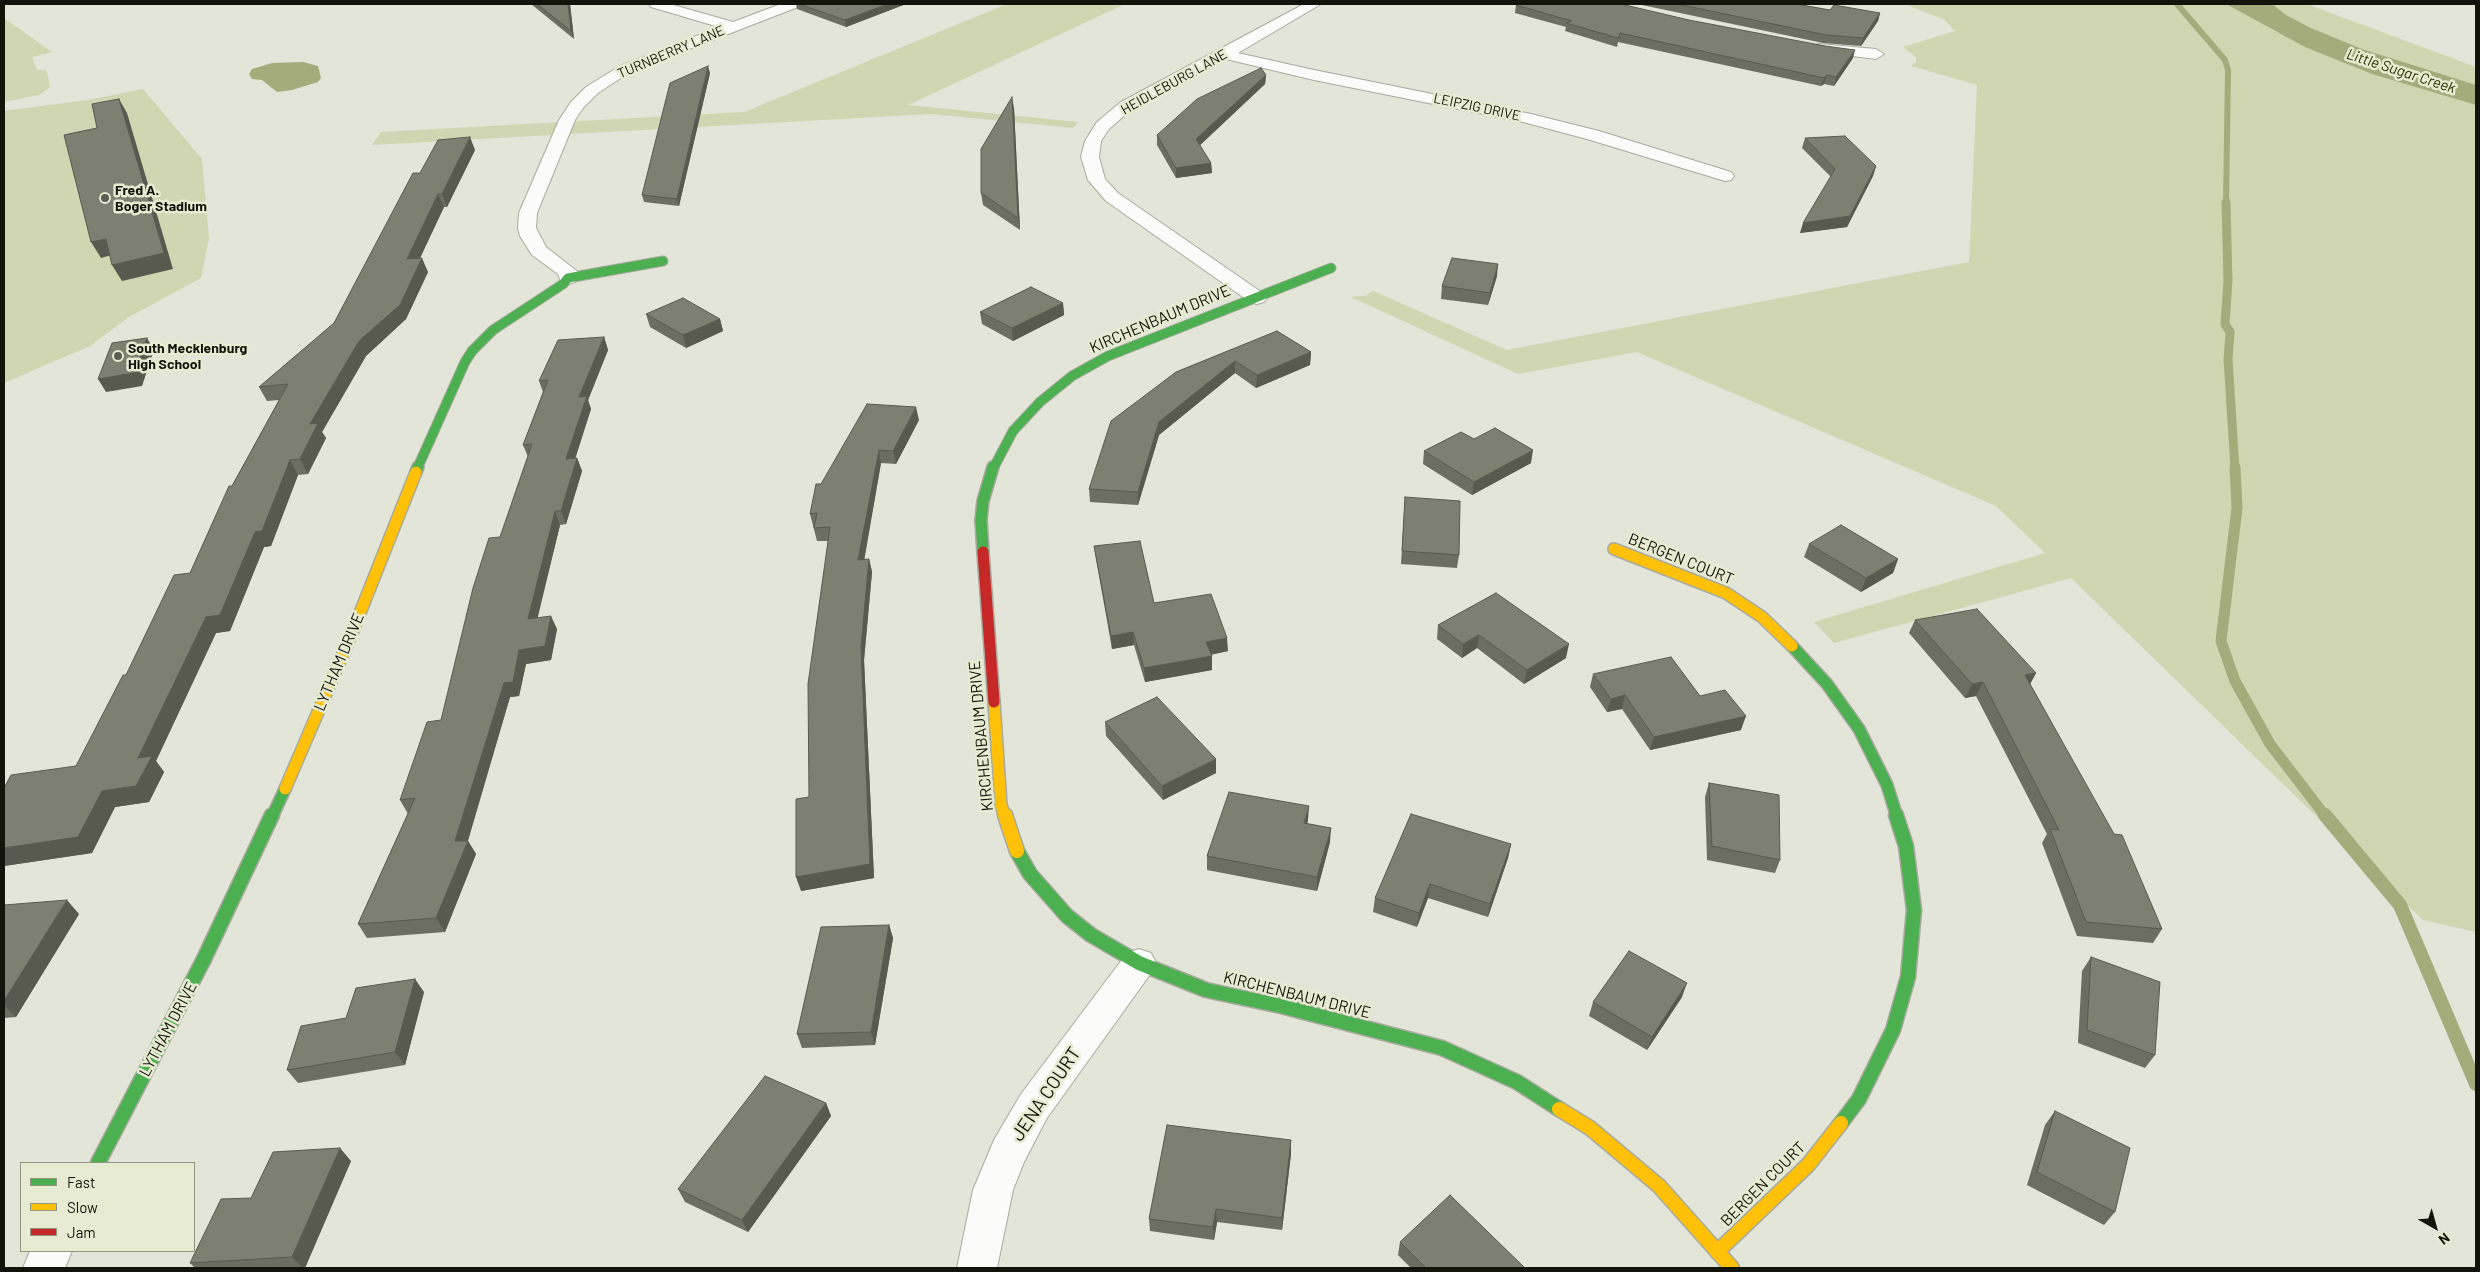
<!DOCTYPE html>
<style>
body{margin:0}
#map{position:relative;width:2480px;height:1272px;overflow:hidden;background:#e2e5d8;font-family:Barlow,sans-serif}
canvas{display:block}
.frame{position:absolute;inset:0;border:5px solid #12130b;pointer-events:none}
.legend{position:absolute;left:20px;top:1162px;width:175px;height:90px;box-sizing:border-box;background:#e6ebd2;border:1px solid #919582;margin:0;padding:6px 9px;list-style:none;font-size:15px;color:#12130b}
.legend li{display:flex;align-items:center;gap:10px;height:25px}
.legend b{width:25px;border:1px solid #919582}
.north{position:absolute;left:2410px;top:1202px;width:50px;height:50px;-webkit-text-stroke:4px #e6ebd2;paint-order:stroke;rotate:142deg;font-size:14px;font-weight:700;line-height:20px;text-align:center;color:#12130b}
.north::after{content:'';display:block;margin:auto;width:18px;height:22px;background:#12130b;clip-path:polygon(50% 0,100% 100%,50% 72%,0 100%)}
</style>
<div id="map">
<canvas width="2480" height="1272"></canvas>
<div class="frame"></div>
<ul class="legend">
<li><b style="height:6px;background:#4caf50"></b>Fast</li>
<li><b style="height:6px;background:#ffc107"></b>Slow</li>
<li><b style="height:6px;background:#c62828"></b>Jam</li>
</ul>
<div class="north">N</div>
</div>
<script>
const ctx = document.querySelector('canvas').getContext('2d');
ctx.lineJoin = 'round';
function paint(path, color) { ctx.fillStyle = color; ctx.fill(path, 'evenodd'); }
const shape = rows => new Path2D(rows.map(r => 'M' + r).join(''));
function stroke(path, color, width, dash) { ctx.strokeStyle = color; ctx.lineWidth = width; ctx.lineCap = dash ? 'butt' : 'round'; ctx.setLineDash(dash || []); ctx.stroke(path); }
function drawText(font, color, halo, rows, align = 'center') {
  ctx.font = font + ' Barlow,sans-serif'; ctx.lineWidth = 5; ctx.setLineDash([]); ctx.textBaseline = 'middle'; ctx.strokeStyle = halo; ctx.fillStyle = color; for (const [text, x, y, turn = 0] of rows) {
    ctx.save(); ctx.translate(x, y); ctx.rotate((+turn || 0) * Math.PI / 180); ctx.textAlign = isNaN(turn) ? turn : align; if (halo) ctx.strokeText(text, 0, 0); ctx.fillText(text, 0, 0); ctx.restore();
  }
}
paint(shape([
 [1007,4,1125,4,908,105,1078,122,1073,128,931,114,372,145,381,132,744,112],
 [1904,4,2307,4,2476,67,2476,932,2423,920,2071,578,1834,643,1814,622,2045,553,1996,506,1637,352,1518,374,1351,297,1365,296,1373,291,1507,350,1969,262,1977,85,1911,66,1916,62,1916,57,1903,47,1955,31,1945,20],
 [4,18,52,52,32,57,37,70,45,70,47,72,50,87,39,95,4,102],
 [143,89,202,159,209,238,201,278,129,317,90,346,4,383,4,111,87,100]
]), '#d0d6b2');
paint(shape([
 [2226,4,2272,4,2286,15,2311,28,2362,49,2476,85,2476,105,2372,74,2305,47],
 [303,62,318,66,321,78,318,82,292,90,277,92,262,80,252,79,249,74,252,69,272,63]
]), '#a5ac7c');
stroke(shape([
 [2177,4,2225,60,2228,70,2226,203]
]), '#a5ac7c', 6);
stroke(shape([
 [2226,202,2228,281,2225,324,2230,332,2228,359,2235,469]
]), '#a5ac7c', 9);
stroke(shape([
 [2235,467,2237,508,2221,641,2235,681,2270,744,2326,817]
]), '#a5ac7c', 11);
stroke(shape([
 [2325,815,2400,905,2476,1084]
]), '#a5ac7c', 14);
const street = shape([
 [649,4,670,4,733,22,781,4,800,4,798,7,630,72,598,93,583,108,575,120,537,213,536,228,546,247,578,272,575,282,568,284,561,282,558,274,532,255,520,236,518,228,519,213,559,120,571,102,586,87,620,66,719,27,651,7,649,4],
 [1304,4,1321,4,1238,53,1314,70,1531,114,1599,131,1731,172,1734,176,1731,180,1725,181,1587,139,1523,122,1314,80,1226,59,1133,108,1109,129,1101,141,1099,157,1105,179,1118,193,1264,294,1267,298,1264,302,1257,304,1250,302,1106,201,1088,180,1081,157,1085,141,1097,122,1121,102,1304,4],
 [1818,44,1876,49,1884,54,1876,59,1813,51,1811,48,1818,44],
 [1139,949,1151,953,1156,963,1151,973,1047,1118,1024,1162,1013,1190,997,1268,957,1268,973,1190,994,1140,1021,1094,1127,953,1139,949],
 [30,1251,72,1251,65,1268,23,1268,30,1251]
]);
const fastFar2 = shape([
 [417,469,465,362,472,351,493,330,563,284,568,278,663,261],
 [993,469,1013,431,1040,402,1072,376,1108,356,1331,268]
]);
const fastFar1 = shape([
 [416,472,418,467],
 [983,552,981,520,983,501,993,467],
 [1792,646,1827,684,1859,729,1887,785,1897,817],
 [272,817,285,789]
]);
const fast = shape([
 [1017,851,1030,874,1067,916,1091,935,1139,963,1206,990,1281,1006,1442,1048,1517,1082,1559,1109],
 [1841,1123,1859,1099,1893,1030,1908,977,1914,910,1906,846,1896,815],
 [98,1163,204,959,272,815]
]);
const slowFar1 = shape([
 [1614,549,1726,593,1762,617,1792,646],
 [994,702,1001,805,1005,817],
 [285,789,354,628,416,472]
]);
const slow = shape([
 [1005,815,1017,851],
 [1559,1109,1590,1128,1659,1186,1732,1268],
 [1717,1252,1808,1165,1841,1123]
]);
const jam = shape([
 [983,552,994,702]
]);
stroke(street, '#a8aa9f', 2);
stroke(fastFar2, '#a8aa9f', 11);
stroke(fastFar1, '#a8aa9f', 14);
stroke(fast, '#a8aa9f', 17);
stroke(slowFar1, '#a8aa9f', 14);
stroke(slow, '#a8aa9f', 17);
stroke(jam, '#a8aa9f', 14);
paint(street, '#fbfbf9');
stroke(fastFar2, '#4caf50', 9);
stroke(fastFar1, '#4caf50', 11);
stroke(fast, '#4caf50', 14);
stroke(slowFar1, '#ffc107', 11);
stroke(slow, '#ffc107', 14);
stroke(jam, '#c62828', 11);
paint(shape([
 [531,4,570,4,574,39],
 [796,4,906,4,846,27,797,9],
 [1637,4,1796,4,1830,10,1880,13,1878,21,1861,46,1823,43],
 [1516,5,1853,58,1834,86,1824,84,1821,86,1618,42,1617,47,1565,31,1566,27,1515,13],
 [710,73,679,206,644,202,642,195],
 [1266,75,1265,84,1200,145,1211,163,1212,173,1176,178,1157,145,1157,135],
 [1014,108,1020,230,983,205,981,193],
 [1805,138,1876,166,1873,176,1847,227,1800,233,1831,177,1802,148],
 [475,150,447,207,444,207,420,258,428,272,406,319,366,356,322,432,326,438,308,474,298,475,271,546,264,547,230,631,216,633,156,761,164,772,149,802,115,807,92,853,4,866,4,788,76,766,126,675,190,573,232,486,279,400,267,401,259,387,334,323,420,173],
 [1497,276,1488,305,1441,299,1442,286],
 [1063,303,1064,315,1013,341,982,324,980,312],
 [646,314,720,319,723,331,686,348,650,327],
 [1277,331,1311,352,1310,365,1256,388,1235,373,1159,435,1138,505,1090,502,1089,489,1176,372],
 [604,337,608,350,588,400,591,409,575,458,577,458,582,471,566,524,560,525,537,617,557,629,551,660,526,664,519,696,510,697,468,841,476,854,445,932,367,938,358,924,408,814,400,800,441,720,500,537,528,457,523,445,543,392,539,381],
 [919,420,896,464,881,463,864,559,869,559,872,572,864,660,874,878,801,891,809,797,828,541,817,541,810,514,821,484],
 [1474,439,1531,463,1472,495,1423,464,1424,451],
 [1405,497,1459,555,1457,568,1401,564],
 [1809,544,1898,559,1893,573,1861,592,1804,557],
 [1094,546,1154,603,1228,651,1211,655,1212,670,1145,682,1134,645,1112,649,1096,559],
 [1496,593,1566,658,1524,684,1477,648,1462,658,1437,639,1438,625],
 [1915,620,2036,673,2030,684,2162,929,2153,943,2077,936,2042,843,2047,834,1976,696,1965,698,1909,633],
 [1593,674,1700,696,1741,730,1650,750,1622,709,1607,712,1590,687],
 [1105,722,1216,773,1163,800,1106,736],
 [1709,783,1780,860,1775,873,1707,860,1705,797],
 [1308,820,1307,824,1330,842,1317,891,1207,870,1207,856],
 [1511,844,1508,858,1488,917,1428,898,1417,927,1373,912,1375,898],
 [4,905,79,914,16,1017,4,1018],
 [889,925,893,938,875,1045,802,1048,797,1034],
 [2091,957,2155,1055,2145,1068,2078,1043,2082,971],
 [424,992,405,1065,298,1083,287,1070],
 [1682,997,1647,1050,1589,1016,1593,1002],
 [826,1103,831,1116,748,1232,685,1202,678,1189],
 [2055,1111,2115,1212,2104,1225,2027,1185,2045,1125],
 [1291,1140,1291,1154,1282,1230,1217,1222,1214,1240,1150,1231,1149,1219],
 [351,1161,305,1268,195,1268,190,1263,251,1198],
 [1400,1242,1525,1268,1411,1268,1398,1255]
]), '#6c6e61');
paint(shape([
 [568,4,570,4,574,39,571,31],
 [888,4,906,4,846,27,845,20],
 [1880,13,1878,21,1861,46,1863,38],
 [1855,50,1853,58,1834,86,1836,77],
 [708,66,710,73,679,206,677,199],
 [1266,75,1265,84,1196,149,1196,139],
 [1827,75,1824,84,1821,86,1824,78],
 [1012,97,1014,108,1020,230,1018,218],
 [119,99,127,113,173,269,122,281,112,265],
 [470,137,475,150,447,207,442,194],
 [1211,163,1212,173,1176,178,1176,168],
 [1876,166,1873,176,1847,227,1800,233,1803,223],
 [438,194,444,207,413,273,407,259],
 [106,239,115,254,101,258,91,242],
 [422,258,428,272,406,319,366,356,322,432,326,438,308,474,300,459,310,424,359,341],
 [1498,264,1497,276,1488,305,1490,293],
 [1063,303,1064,315,1013,341,1012,328],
 [720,319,723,331,686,348,683,335],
 [604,337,608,350,588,400,591,409,571,472,566,459,579,397],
 [147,338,154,350,142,386,106,392,98,379],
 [1311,352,1310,365,1256,388,1257,375],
 [1235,361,1235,373,1159,435,1138,505,1138,492,1159,422],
 [916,407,919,420,896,464,893,451],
 [879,450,881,463,862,573,858,560],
 [1533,450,1531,463,1472,495,1474,482],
 [577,458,582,471,566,524,561,511],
 [290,460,298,475,271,546,264,547,230,631,216,633,156,761,164,772,149,802,115,807,92,853,4,866,4,848,102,791,138,758,206,617,255,532],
 [555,511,560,525,534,633,528,619],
 [869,559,872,572,864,660,874,878,801,891,796,877,861,647],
 [1898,559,1893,573,1861,592,1866,578],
 [551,616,557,629,551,660,526,664,519,696,510,697,467,843,468,841,476,854,445,932,436,918,455,841,504,683,519,650],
 [1133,632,1134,645,1112,649,1111,636],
 [1479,635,1477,648,1462,658,1463,644],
 [1227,638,1228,651,1207,655,1206,642],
 [1569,644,1566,658,1524,684,1527,670],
 [1212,656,1212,670,1145,682,1144,668],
 [2036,673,2029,686,2025,675],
 [1983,682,1976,696,1965,698,1972,684],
 [1625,695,1622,709,1607,712,1611,699],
 [1746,716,1741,730,1650,750,1654,737],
 [1216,759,1216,773,1163,800,1162,786],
 [1309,806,1308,820,1304,837,1304,823],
 [1331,828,1330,842,1317,891,1317,877],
 [1511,844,1508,858,1488,917,1490,904],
 [1430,884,1428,898,1417,927,1419,913],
 [67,900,79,914,16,1017,4,1005,4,1001],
 [889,925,893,938,875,1045,871,1032],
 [415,979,424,992,405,1065,395,1052],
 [1687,983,1682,997,1647,1050,1652,1037],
 [826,1103,831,1116,748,1232,742,1220],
 [1291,1140,1291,1154,1282,1230,1282,1218],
 [340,1148,351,1161,305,1268,303,1268,292,1257],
 [1216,1209,1217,1222,1214,1240,1213,1227]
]), '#585a4f');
const building = shape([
 [537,4,568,4,571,31,537,4],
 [799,4,888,4,845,20,799,4],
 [1517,4,1621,4,1689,20,1825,46,1855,50,1836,77,1827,75,1824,78,1620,33,1618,38,1566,23,1572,21,1516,5,1517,4],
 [1677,4,1796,4,1830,10,1834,5,1880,13,1863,38,1826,35,1677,4],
 [708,66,677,199,642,195,670,83,708,66],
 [1261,68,1266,75,1196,139,1211,163,1176,168,1157,135,1197,99,1261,68],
 [1012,97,1018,218,981,193,981,149,1012,97],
 [119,99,164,253,112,265,106,239,91,242,64,135,97,128,92,104,119,99],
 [1845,136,1876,166,1850,216,1803,223,1835,169,1805,138,1845,136],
 [470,137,442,194,438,194,407,259,422,258,400,305,359,341,310,424,318,423,300,459,290,460,262,531,255,532,220,615,206,617,138,758,152,756,136,786,102,791,78,837,4,848,4,788,11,775,76,766,123,675,126,675,174,575,190,573,229,486,232,486,288,384,259,387,334,323,413,173,420,173,438,140,470,137],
 [1452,258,1498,264,1490,293,1442,286,1452,258],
 [1031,287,1063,303,1012,328,980,312,1031,287],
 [683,298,720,319,683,335,646,314,683,298],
 [1277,331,1311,352,1257,375,1235,361,1159,422,1138,492,1089,489,1111,421,1176,372,1277,331],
 [604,337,579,397,587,396,566,459,577,458,561,511,555,511,528,619,551,616,545,646,519,650,513,682,504,683,455,841,468,841,436,918,358,924,415,798,400,800,427,722,441,720,473,588,489,538,500,537,532,444,523,445,548,380,539,381,558,340,604,337],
 [147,338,134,373,98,379,112,343,147,338],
 [867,404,916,407,893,451,879,450,858,560,869,559,861,647,870,864,796,877,796,799,809,797,808,684,830,527,814,528,817,513,810,514,816,484,821,484,867,404],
 [1495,428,1533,450,1474,482,1424,451,1461,432,1474,439,1495,428],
 [1405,497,1460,501,1459,555,1402,551,1405,497],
 [1841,525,1898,559,1866,578,1809,544,1841,525],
 [1140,541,1154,603,1211,594,1227,638,1206,642,1212,656,1144,668,1133,632,1111,636,1094,546,1140,541],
 [1496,593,1569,644,1527,670,1479,635,1463,644,1438,625,1496,593],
 [1977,609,2036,673,2025,675,2114,834,2122,835,2162,929,2086,922,2050,829,2059,830,1983,682,1972,684,1915,620,1977,609],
 [1671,657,1700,696,1725,690,1746,716,1654,737,1625,695,1611,699,1593,674,1671,657],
 [1157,697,1216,759,1162,786,1105,722,1157,697],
 [1709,783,1779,795,1780,860,1712,846,1709,783],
 [1229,792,1309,806,1304,823,1331,828,1317,877,1207,856,1229,792],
 [1411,814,1511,844,1490,904,1430,884,1419,913,1375,898,1411,814],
 [67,900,4,1001,4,905,67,900],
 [889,925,871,1032,797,1034,821,927,889,925],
 [1629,951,1687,983,1652,1037,1593,1002,1629,951],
 [2091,957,2160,982,2155,1055,2087,1030,2091,957],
 [415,979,395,1052,287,1070,301,1026,346,1018,356,988,415,979],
 [765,1076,826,1103,742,1220,678,1189,765,1076],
 [2055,1111,2130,1148,2115,1212,2037,1172,2055,1111],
 [1167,1125,1291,1140,1282,1218,1216,1209,1213,1227,1149,1219,1167,1125],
 [340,1148,292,1257,190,1263,221,1199,251,1198,273,1152,340,1148],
 [1450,1195,1525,1268,1426,1268,1400,1242,1450,1195]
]);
paint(building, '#7d8071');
stroke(building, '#585a4f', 1);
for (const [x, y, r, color] of [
 [105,198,5,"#5b5c53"],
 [118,356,5,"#5b5c53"]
]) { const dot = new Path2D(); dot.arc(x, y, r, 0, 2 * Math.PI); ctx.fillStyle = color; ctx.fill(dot); stroke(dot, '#e6ebd2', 2); }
drawText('14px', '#12130b', '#e6ebd2', [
 ["TURNBERRY LANE",671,52,-23],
 ["HEIDLEBURG LANE",1174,82,-29],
 ["LEIPZIG DRIVE",1477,107,12]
]);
drawText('bold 14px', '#12130b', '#e6ebd2', [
 ["Fred A.",115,190],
 ["Boger Stadium",115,206],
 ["South Mecklenburg",128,348],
 ["High School",128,364]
], 'left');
drawText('italic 15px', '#2d3100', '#e6ebd2', [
 ["Little Sugar Creek",2401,71,18]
]);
drawText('16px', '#12130b', '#e6ebd2', [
 ["KIRCHENBAUM DRIVE",1160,319,-23],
 ["BERGEN COURT",1681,559,22],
 ["LYTHAM DRIVE",339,662,-67],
 ["KIRCHENBAUM DRIVE",981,736,-95],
 ["KIRCHENBAUM DRIVE",1297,995,14],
 ["LYTHAM DRIVE",168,1029,-62],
 ["BERGEN COURT",1763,1184,-45]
]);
drawText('19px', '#12130b', '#e6ebd2', [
 ["JENA COURT",1046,1094,-56]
]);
</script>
